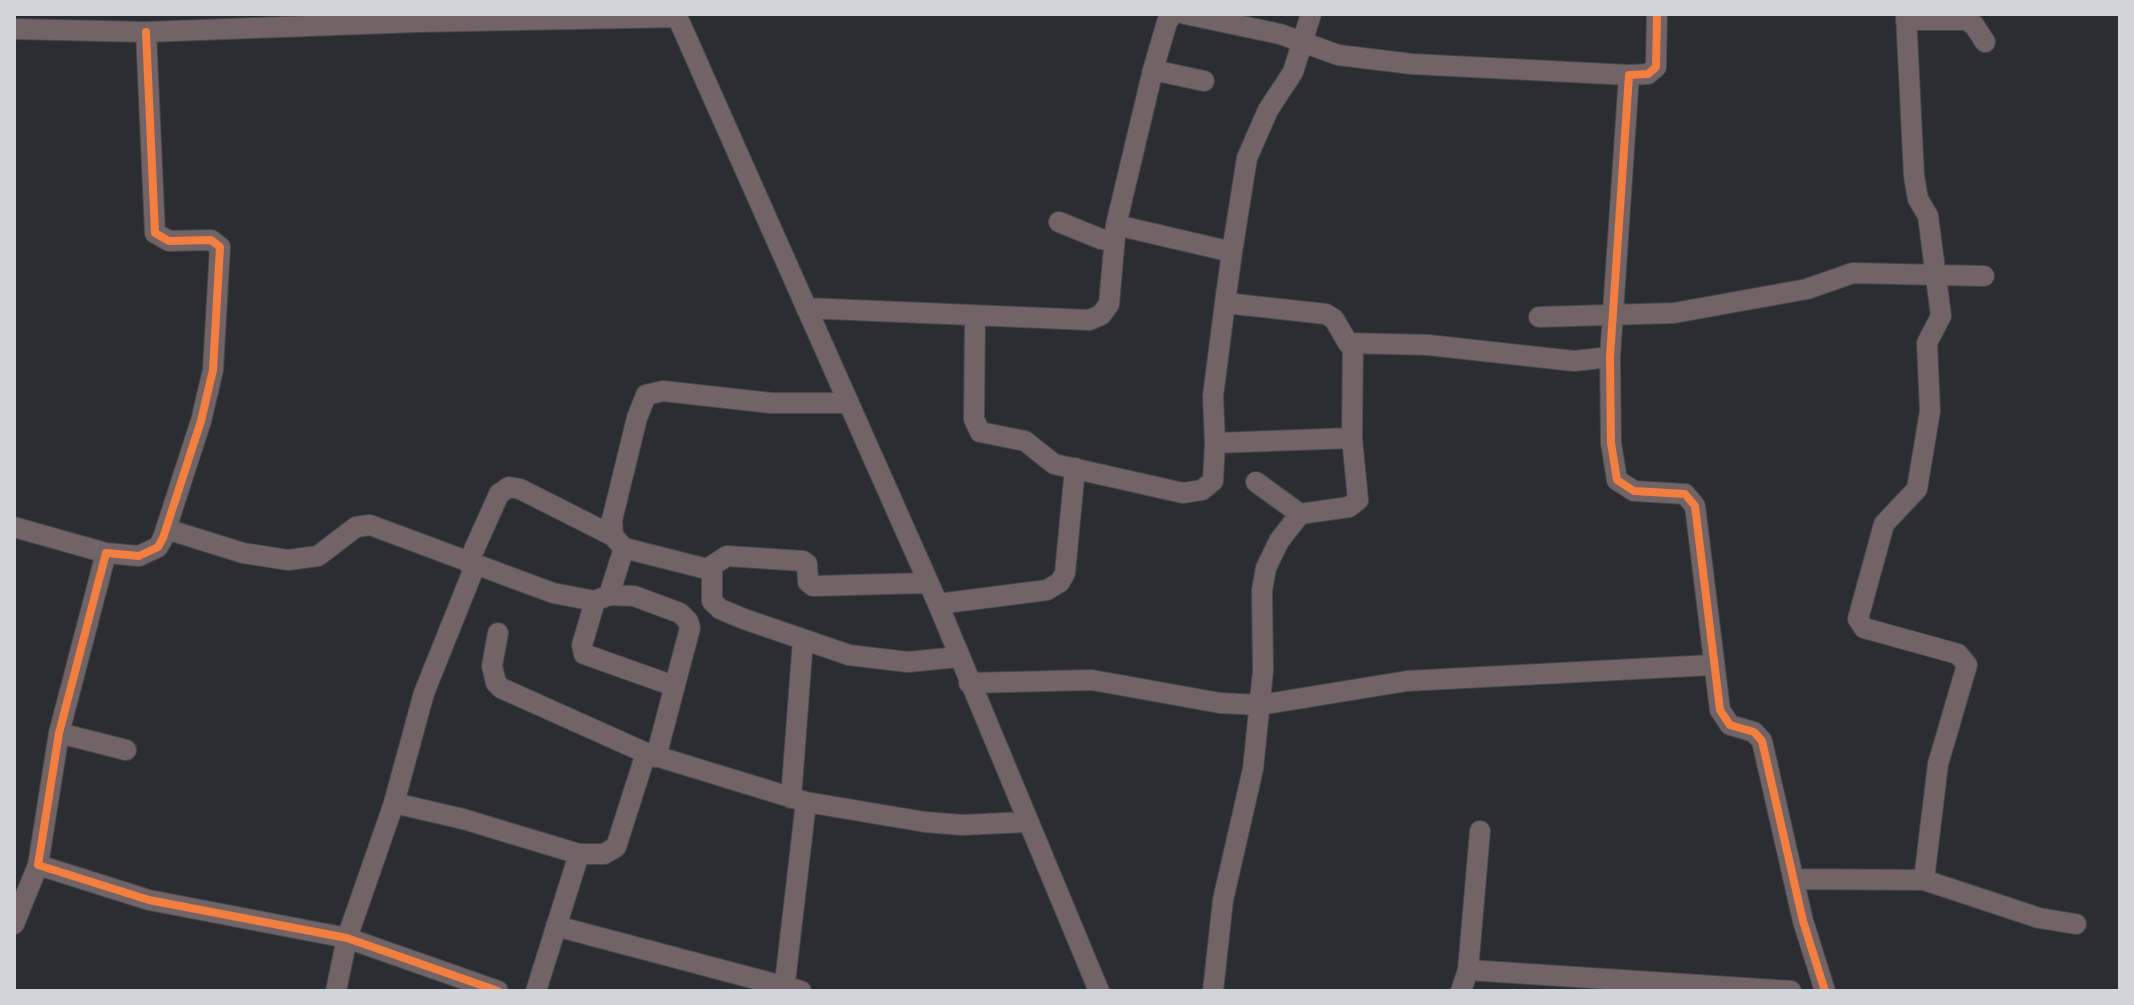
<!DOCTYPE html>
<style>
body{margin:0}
#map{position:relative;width:2134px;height:1005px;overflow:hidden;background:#2b2d32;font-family:Overpass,sans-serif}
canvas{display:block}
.frame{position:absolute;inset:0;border:16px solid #d1d4da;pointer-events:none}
</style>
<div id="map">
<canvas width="2134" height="1005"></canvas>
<div class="frame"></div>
</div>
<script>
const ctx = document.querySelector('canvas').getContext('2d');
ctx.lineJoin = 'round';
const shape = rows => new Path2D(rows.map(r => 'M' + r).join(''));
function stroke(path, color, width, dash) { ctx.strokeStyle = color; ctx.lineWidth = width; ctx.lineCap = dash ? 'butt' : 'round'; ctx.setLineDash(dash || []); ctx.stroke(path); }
const minor = shape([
 [676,14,938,604,1099,991],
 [1185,14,1280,34,1338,55,1412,64,1629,75],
 [1657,14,1656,67,1648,74,1629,75,1610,357,1611,443,1617,480,1634,491,1685,494,1695,506,1720,710,1730,725,1754,732,1762,741,1803,921,1825,991],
 [1906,14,1914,176,1918,199,1928,216,1941,316,1927,343,1930,411,1917,489,1884,524,1858,619,1864,628,1958,654,1967,665,1938,764,1924,880],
 [1906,20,1966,20,1974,25,1985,42],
 [14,29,146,32,417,22,678,17],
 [146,32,155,233,169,241,211,240,220,247,213,370,201,421,163,538,158,547,139,556,106,553,59,733,38,865,149,900,347,938,498,991],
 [1153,70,1167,22,1173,14],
 [1059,222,1101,239,1114,241],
 [1116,225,1153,70,1204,81],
 [1232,252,1247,158,1268,110,1293,72,1311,14],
 [806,308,1089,320,1101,315,1109,304,1116,225,1232,252,1225,303,1326,314,1334,319,1348,343,1428,345,1574,361,1610,357],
 [975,317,974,419,980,432,1025,441,1054,464,1183,493,1202,490,1213,481,1215,443,1352,438,1353,344],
 [1539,317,1674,313,1807,289,1853,273,1984,276],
 [1215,443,1213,396,1225,303],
 [1256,482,1300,514],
 [14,527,106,553],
 [166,529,243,553,288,560,318,556,356,527,370,525,553,593,595,601,609,595,634,596,680,613,688,621,690,628,656,757],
 [624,548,613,536,612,520,637,418,646,395,663,391,771,403,846,403],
 [468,563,499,494,509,487,520,489,613,536],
 [712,569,712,601,720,609,744,619,849,655,908,662,958,657],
 [609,595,624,548,707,569,727,556,803,561,807,564,808,582,813,586,927,583],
 [595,601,582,645,584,654,674,686],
 [938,604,1047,590,1060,582,1065,573,1075,468],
 [498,633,492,666,496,683,501,688,646,753,806,802,925,822,962,825,1026,822],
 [969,683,1092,680,1220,703,1260,705,1407,681,1712,665],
 [59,733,126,750],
 [791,798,803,640],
 [394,803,463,819,579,854],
 [1795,879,1924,880,2039,918,2076,924],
 [14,924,38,865],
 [556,926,801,991],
 [1468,970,1791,991],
 [336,991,347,938,394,803,424,693,475,566],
 [536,991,579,854,604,854,616,847,646,753],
 [784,991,806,802],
 [1213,991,1223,900,1253,769,1263,671,1262,590,1266,568,1279,541,1300,514,1349,507,1358,500,1352,438],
 [1461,991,1468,970,1480,831]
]);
stroke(minor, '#46494c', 22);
stroke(minor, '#726366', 20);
stroke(shape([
 [1657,14,1656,67,1648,74,1629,75,1610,357,1611,443,1617,480,1634,491,1685,494,1695,506,1720,710,1730,725,1754,732,1762,741,1803,921,1825,991],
 [146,32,155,233,169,241,211,240,220,247,213,370,201,421,163,538,158,547,139,556,106,553,59,733,38,865,149,900,347,938,498,991]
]), '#f27e40', 8);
</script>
